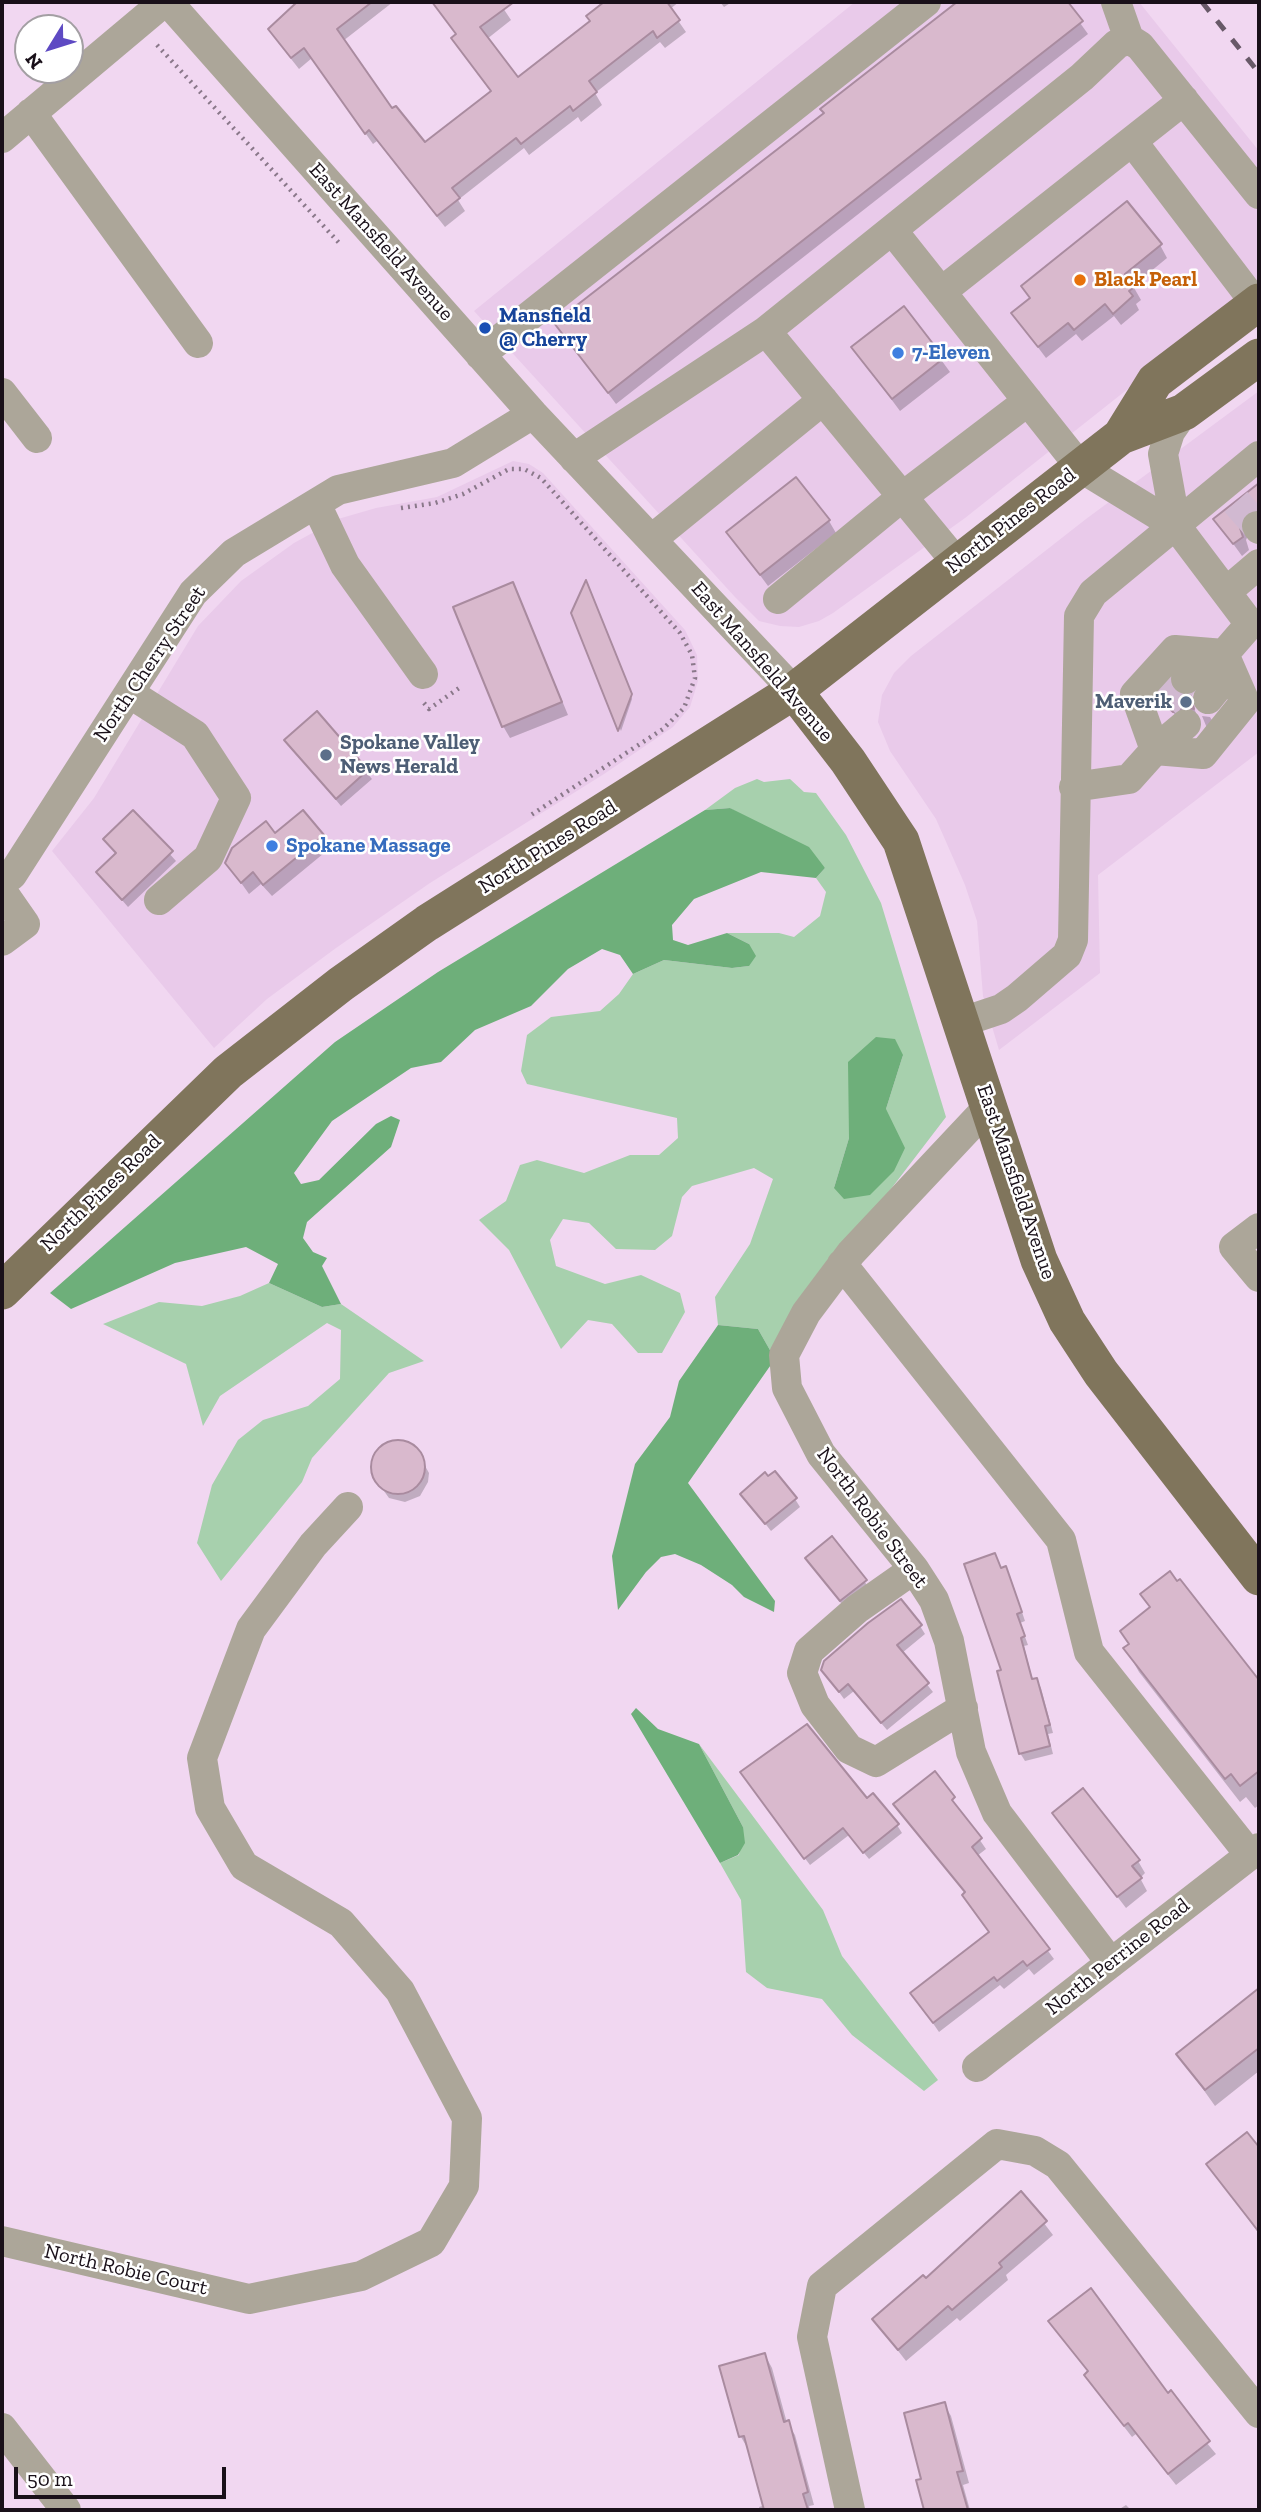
<!DOCTYPE html>
<style>
body{margin:0}
#map{position:relative;width:1261px;height:2512px;overflow:hidden;background:#f1d7f1;font-family:"Zilla Slab",serif}
canvas{display:block}
.frame{position:absolute;inset:0;border:4px solid #191019;pointer-events:none}
.north{position:absolute;left:14px;top:14px;width:70px;height:70px;box-sizing:border-box;background:#fff;border:2px solid #a39fa3;border-radius:50%;rotate:232deg;font-size:19px;font-weight:700;line-height:28px;text-align:center;color:#191019}
.north::after{content:'';display:block;margin:auto;width:24px;height:32px;background:#5e4ac3;clip-path:polygon(50% 0,100% 100%,50% 72%,0 100%)}
.scale{position:absolute;left:14px;top:2467px;width:212px;height:32px;box-sizing:border-box;border:4px solid #191019;border-top:0;padding-left:9px;font-size:21px;line-height:24px;white-space:nowrap;color:#191019;-webkit-text-stroke:5px #fff;paint-order:stroke}
</style>
<div id="map">
<canvas width="1261" height="2512"></canvas>
<div class="frame"></div>
<div class="north">N</div>
<div class="scale">50 m</div>
</div>
<script>
const ctx = document.querySelector('canvas').getContext('2d');
ctx.lineJoin = 'round';
function paint(path, color) { ctx.fillStyle = color; ctx.fill(path, 'evenodd'); }
const shape = rows => new Path2D(rows.map(r => 'M' + r).join(''));
function stroke(path, color, width, dash) { ctx.strokeStyle = color; ctx.lineWidth = width; ctx.lineCap = dash ? 'butt' : 'round'; ctx.setLineDash(dash || []); ctx.stroke(path); }
function drawText(font, color, halo, rows, align = 'center') {
  ctx.font = font + ' "Zilla Slab",serif'; ctx.lineWidth = 5; ctx.setLineDash([]); ctx.textBaseline = 'middle'; ctx.strokeStyle = halo; ctx.fillStyle = color; for (const [text, x, y, turn = 0] of rows) {
    ctx.save(); ctx.translate(x, y); ctx.rotate((+turn || 0) * Math.PI / 180); ctx.textAlign = isNaN(turn) ? turn : align; if (halo) ctx.strokeText(text, 0, 0); ctx.fillText(text, 0, 0); ctx.restore();
  }
}
paint(shape([
 [855,2,1139,2,1259,151,1259,285,965,518,833,613,819,621,799,627,780,626,759,621,735,597,474,311],
 [1259,391,1259,752,1098,875,1100,973,999,1050,983,996,977,921,965,885,936,819,890,751,878,722,882,695,894,673,911,656,1086,519],
 [513,461,529,464,543,473,685,630,697,655,698,681,690,707,673,727,604,774,430,883,336,948,267,999,214,1048,52,851,94,798,198,626,241,581,294,543,338,519,376,508,437,497]
]), '#e9caea');
paint(shape([
 [757,779,764,782,790,779,804,792,816,793,846,835,881,903,946,1117,806,1300,775,1359,758,1329,718,1325,715,1297,750,1244,773,1179,754,1168,692,1186,682,1197,672,1236,655,1250,616,1249,589,1223,563,1219,550,1240,556,1266,605,1284,641,1275,680,1293,685,1312,662,1353,638,1353,612,1324,588,1320,561,1349,509,1250,479,1220,506,1201,520,1165,537,1160,584,1173,630,1155,659,1155,678,1138,677,1118,527,1084,521,1071,527,1035,551,1017,600,1011,619,994,633,974,664,960,732,968,749,966,749,944,727,933,779,933,794,937,820,916,826,892,816,878,825,868,730,808,705,810,735,788],
 [903,1055,886,1109,834,1188,849,1138],
 [269,1283,322,1307,341,1304,424,1361,389,1373,312,1458,302,1482,221,1581,197,1543,212,1485,238,1440,263,1420,308,1406,340,1379,341,1330,327,1323,220,1396,203,1426,186,1364,103,1324,159,1302,202,1306,240,1296],
 [699,1744,823,1910,842,1956,938,2080,924,2091,852,2035,822,1999,767,1988,746,1972,741,1900,720,1863,739,1855,743,1827]
]), '#a7d0ad');
paint(shape([
 [730,808,809,847,825,868,816,878,761,872,694,899,672,925,673,940,688,945,727,933,749,944,756,956,749,966,732,968,664,960,633,974,620,955,602,949,568,969,531,1006,475,1030,441,1062,411,1068,332,1121,294,1173,301,1184,319,1180,376,1124,391,1116,400,1120,391,1147,307,1222,303,1238,313,1252,327,1258,322,1266,341,1304,322,1307,269,1283,278,1264,246,1247,175,1263,71,1309,50,1293,335,1042,438,972,705,810],
 [876,1037,895,1039,903,1055,886,1109,905,1148,894,1171,870,1195,844,1199,834,1188,849,1138,848,1062],
 [718,1325,758,1329,775,1359,688,1483,775,1601,774,1612,744,1597,732,1585,701,1565,675,1554,661,1557,646,1572,618,1610,612,1556,635,1464,670,1417,679,1381],
 [636,1708,658,1729,699,1744,743,1827,745,1843,738,1855,720,1863,631,1714]
]), '#6eaf7a');
paint(shape([
 [307,2,393,2,343,41,392,111,425,144,491,92,460,50,453,38,457,35,432,2,499,2,511,20,487,39,517,79,591,22,588,16,607,2,679,2,670,9,686,32,665,48,660,42,595,93,602,105,581,122,578,117,529,155,524,148,458,200,465,211,445,227,377,141,373,144,312,58,299,69,277,41,270,29],
 [720,2,732,2,724,7],
 [959,2,1065,2,1088,34,616,404,556,323,825,114,822,109],
 [1160,245,1167,258,1133,286,1141,300,1136,304,1139,310,1121,325,1114,316,1082,341,1076,334,1046,358,1013,314,1031,300,1024,287],
 [904,309,950,372,900,411,853,348],
 [1259,485,1259,522,1253,524,1246,540,1249,550,1242,556,1216,520],
 [829,521,836,533,768,586,728,532],
 [587,586,632,699,621,731,573,613],
 [519,597,568,715,510,738,503,726],
 [1173,694,1190,697,1197,716,1179,719,1159,697],
 [316,714,372,779,341,806,286,740],
 [1202,716,1210,717,1215,725,1209,733],
 [133,813,176,861,128,907,98,872,117,855,105,839],
 [303,813,329,849,272,896,261,884,249,894,227,863,275,836],
 [399,1441,415,1448,429,1473,428,1482,420,1496,405,1502,389,1498,373,1476,373,1460,382,1446],
 [742,1494,795,1499,800,1507,771,1531],
 [832,1539,870,1589,845,1608,812,1567],
 [995,1555,1002,1570,1005,1568,1010,1576,1025,1621,1020,1623,1028,1645,1024,1646,1033,1681,1037,1680,1041,1688,1053,1733,1048,1734,1053,1754,1025,1761,1020,1753,1003,1671],
 [1179,1581,1259,1683,1259,1805,1255,1808,1246,1797,1240,1802,1139,1672,1126,1649,1151,1609,1142,1595],
 [920,1626,925,1634,902,1653,933,1692,887,1730,854,1691,844,1699,823,1670],
 [934,1774,986,1849,977,1856,1054,1959,1034,1975,1029,1969,1004,1989,1000,1985,939,2032,912,1993,990,1933,969,1905,964,1896,966,1894,895,1805],
 [747,1781,867,1801,897,1825,902,1833,869,1859,849,1835,810,1865],
 [1054,1814,1138,1861,1145,1873,1140,1878,1147,1891,1126,1908],
 [1259,1991,1259,2071,1215,2106,1178,2054],
 [1247,2134,1259,2150,1259,2234,1208,2164],
 [1021,2193,1053,2235,1006,2275,1008,2280,960,2321,957,2318,906,2361,874,2320,926,2281],
 [1051,2321,1167,2395,1216,2454,1176,2485,1136,2434,1132,2437,1093,2387,1086,2375,1089,2373],
 [765,2355,772,2368,787,2423,795,2435,814,2505,809,2506,810,2510,760,2510,759,2507,765,2505,748,2449,741,2437],
 [944,2404,951,2416,969,2483,963,2485,970,2510,926,2510,918,2481,923,2480],
 [1126,2505,1131,2510,1118,2510]
]), '#0003');
const building = shape([
 [297,2,372,2,337,29,392,108,396,106,425,142,491,91,451,38,456,34,432,2,514,2,480,27,518,77,590,21,586,16,604,2,667,2,680,20,657,38,653,31,589,81,597,92,573,111,570,106,521,144,516,138,452,188,460,198,437,216,369,130,365,134,304,48,291,58,268,29,297,2],
 [957,2,1068,2,1083,21,608,393,554,323,824,113,820,109,957,2],
 [1127,201,1162,244,1125,274,1136,286,1129,291,1133,296,1113,314,1105,304,1074,330,1068,323,1038,347,1011,313,1030,298,1021,286,1127,201],
 [904,306,944,358,892,399,851,347,904,306],
 [796,477,830,520,760,575,726,532,796,477],
 [1259,483,1259,509,1248,511,1242,518,1240,528,1243,537,1233,544,1213,519,1259,483],
 [586,580,632,694,618,731,571,613,586,580],
 [513,582,562,702,502,727,453,607,513,582],
 [1169,683,1174,692,1191,696,1194,709,1184,707,1173,712,1156,696,1169,683],
 [317,711,368,770,336,799,284,740,317,711],
 [133,810,173,851,122,900,96,872,116,853,103,839,133,810],
 [303,810,324,835,263,885,253,872,241,883,225,863,232,848,266,821,275,833,303,810],
 '371 1467a27 27 0 1 1 54 0a27 27 0 1 1-54 0Z',
 [775,1471,797,1498,765,1524,740,1494,765,1472,768,1476,775,1471],
 [832,1536,867,1580,840,1601,805,1558,832,1536],
 [995,1553,1001,1568,1006,1566,1022,1612,1017,1614,1025,1636,1021,1638,1032,1679,1037,1678,1050,1725,1045,1726,1050,1746,1019,1754,997,1671,1001,1670,964,1564,995,1553],
 [1170,1571,1177,1581,1180,1579,1259,1680,1259,1771,1240,1786,1231,1774,1225,1779,1123,1648,1129,1644,1120,1631,1150,1607,1140,1594,1170,1571],
 [901,1599,922,1625,897,1645,929,1683,881,1723,848,1684,839,1692,821,1670,824,1661,868,1623,901,1599],
 [807,1724,867,1798,873,1793,899,1824,863,1853,843,1828,804,1859,740,1772,807,1724],
 [935,1771,955,1797,952,1800,982,1838,972,1847,1050,1949,1027,1966,1023,1961,997,1981,994,1977,933,2023,910,1993,989,1932,962,1895,965,1892,893,1804,935,1771],
 [1083,1788,1140,1860,1132,1866,1142,1878,1117,1897,1052,1813,1083,1788],
 [1259,1988,1259,2048,1205,2090,1176,2054,1259,1988],
 [1247,2132,1259,2147,1259,2232,1206,2164,1247,2132],
 [1021,2191,1047,2221,999,2263,1002,2267,952,2310,948,2306,898,2350,872,2319,923,2275,926,2278,1021,2191],
 [1091,2288,1168,2393,1171,2390,1210,2441,1168,2474,1128,2423,1124,2426,1084,2375,1088,2371,1048,2321,1091,2288],
 [765,2353,784,2422,789,2420,808,2492,803,2494,808,2510,764,2510,744,2436,739,2437,719,2366,765,2353],
 [945,2402,963,2471,957,2472,968,2510,924,2510,916,2480,921,2479,904,2413,945,2402]
]);
paint(building, '#d9b9cd');
stroke(building, '#a98b9f', 2);
stroke(shape([
 [1236,502,1257,526],
 [1165,704,1186,679]
]), '#d1b9d1', 30, [30, 15]);
stroke(shape([
 [157,45,341,245],
 [401,508,435,503,463,494,509,469,524,469,541,478,680,633,692,655,695,678,684,708,663,729,531,815],
 [424,703,429,709,462,686]
]), '#8a788a', 4.5, [2, 5]);
stroke(shape([
 [168,2,533,414,794,691],
 [1116,2,1129,39,1140,46,1259,194],
 [31,113,198,343],
 [2,138,164,2],
 [1132,141,1184,100],
 [892,230,1081,468,1176,526,1250,624,1224,654,1207,657,1186,679],
 [941,292,1132,141,1256,304],
 [766,331,957,563],
 [480,355,926,2],
 [2,393,37,438],
 [574,458,766,331,1082,77,1117,44,1129,39],
 [316,504,345,565,423,674],
 [1176,526,1163,454,1170,432,1184,412],
 [1257,526,1259,529],
 [652,539,823,400],
 [1226,592,1259,564],
 [778,599,902,497,1028,401],
 [129,693,195,735,236,798,208,858,159,900],
 [1208,699,1229,673,1224,655],
 [1155,750,1203,754,1245,702,1224,654],
 [1155,750,1135,694,1175,650,1224,654],
 [1074,787,1129,779,1155,750,1186,724],
 [2,882,12,875,193,593,234,553,338,490,453,463,533,414],
 [2,891,25,924,2,941],
 [962,1022,1001,1009,1017,998,1067,955,1073,940,1079,616,1093,593,1259,456],
 [990,1105,851,1253,806,1313,784,1355,787,1388,821,1454,914,1569,934,1600,949,1641,971,1752,997,1813,1111,1963],
 [1259,1228,1234,1247,1259,1277],
 [842,1264,1061,1540,1089,1652,1250,1855],
 [914,1569,857,1609,809,1651,802,1673,815,1705,849,1749,876,1762,963,1708],
 [977,2067,1259,1848],
 [2,2241,249,2299,361,2276,431,2242,464,2186,467,2118,400,1991,341,1923,244,1866,210,1808,202,1758,251,1629,313,1545,348,1507],
 [2,2428,66,2510],
 [850,2510,812,2337,822,2286,997,2144,1035,2151,1058,2165,1259,2413]
]), '#aca699', 30);
stroke(shape([
 [1121,436,1155,381,1259,302],
 [794,691,848,761,901,841,1039,1260,1067,1321,1101,1373,1259,1577],
 [2,1291,228,1072,341,984,427,923,794,691,1121,436,1184,412,1259,357]
]), '#80755c', 37);
stroke(shape([
 [1202,2,1259,73]
]), '#685968', 5, [12, 12]);
for (const [x, y, r, color] of [
 [1080,280,7,"#e8710a"],
 [485,328,7,"#1a4fb4"],
 [898,353,7,"#3f7fe0"],
 [1186,702,7,"#5c6f8a"],
 [326,755,7,"#5c6f8a"],
 [272,846,7,"#3f7fe0"]
]) { const dot = new Path2D(); dot.arc(x, y, r, 0, 2 * Math.PI); ctx.fillStyle = color; ctx.fill(dot); stroke(dot, '#fff', 2.5); }
drawText('21px', '#191019', '#fff', [
 ["East Mansfield Avenue",381,242,48],
 ["North Pines Road",1011,521,-38],
 ["East Mansfield Avenue",762,662,49],
 ["North Cherry Street",150,664,-56],
 ["North Pines Road",548,847,-32],
 ["East Mansfield Avenue",1016,1182,71],
 ["North Pines Road",101,1193,-44],
 ["North Robie Street",872,1518,53],
 ["North Perrine Road",1118,1957,-38],
 ["North Robie Court",126,2270,13]
]);
drawText('bold 21px', '#c56008', '#fff', [
 ["Black Pearl",1094,280]
], 'left');
drawText('bold 21px', '#164399', '#fff', [
 ["Mansfield",499,316],
 ["@ Cherry",499,340]
], 'left');
drawText('bold 21px', '#366cbe', '#fff', [
 ["7-Eleven",912,353],
 ["Spokane Massage",286,846]
], 'left');
drawText('bold 21px', '#4e5e75', '#fff', [
 ["Maverik",1172,702],
 ["Spokane Valley",340,743,"left"],
 ["News Herald",340,767,"left"]
], 'right');
</script>
